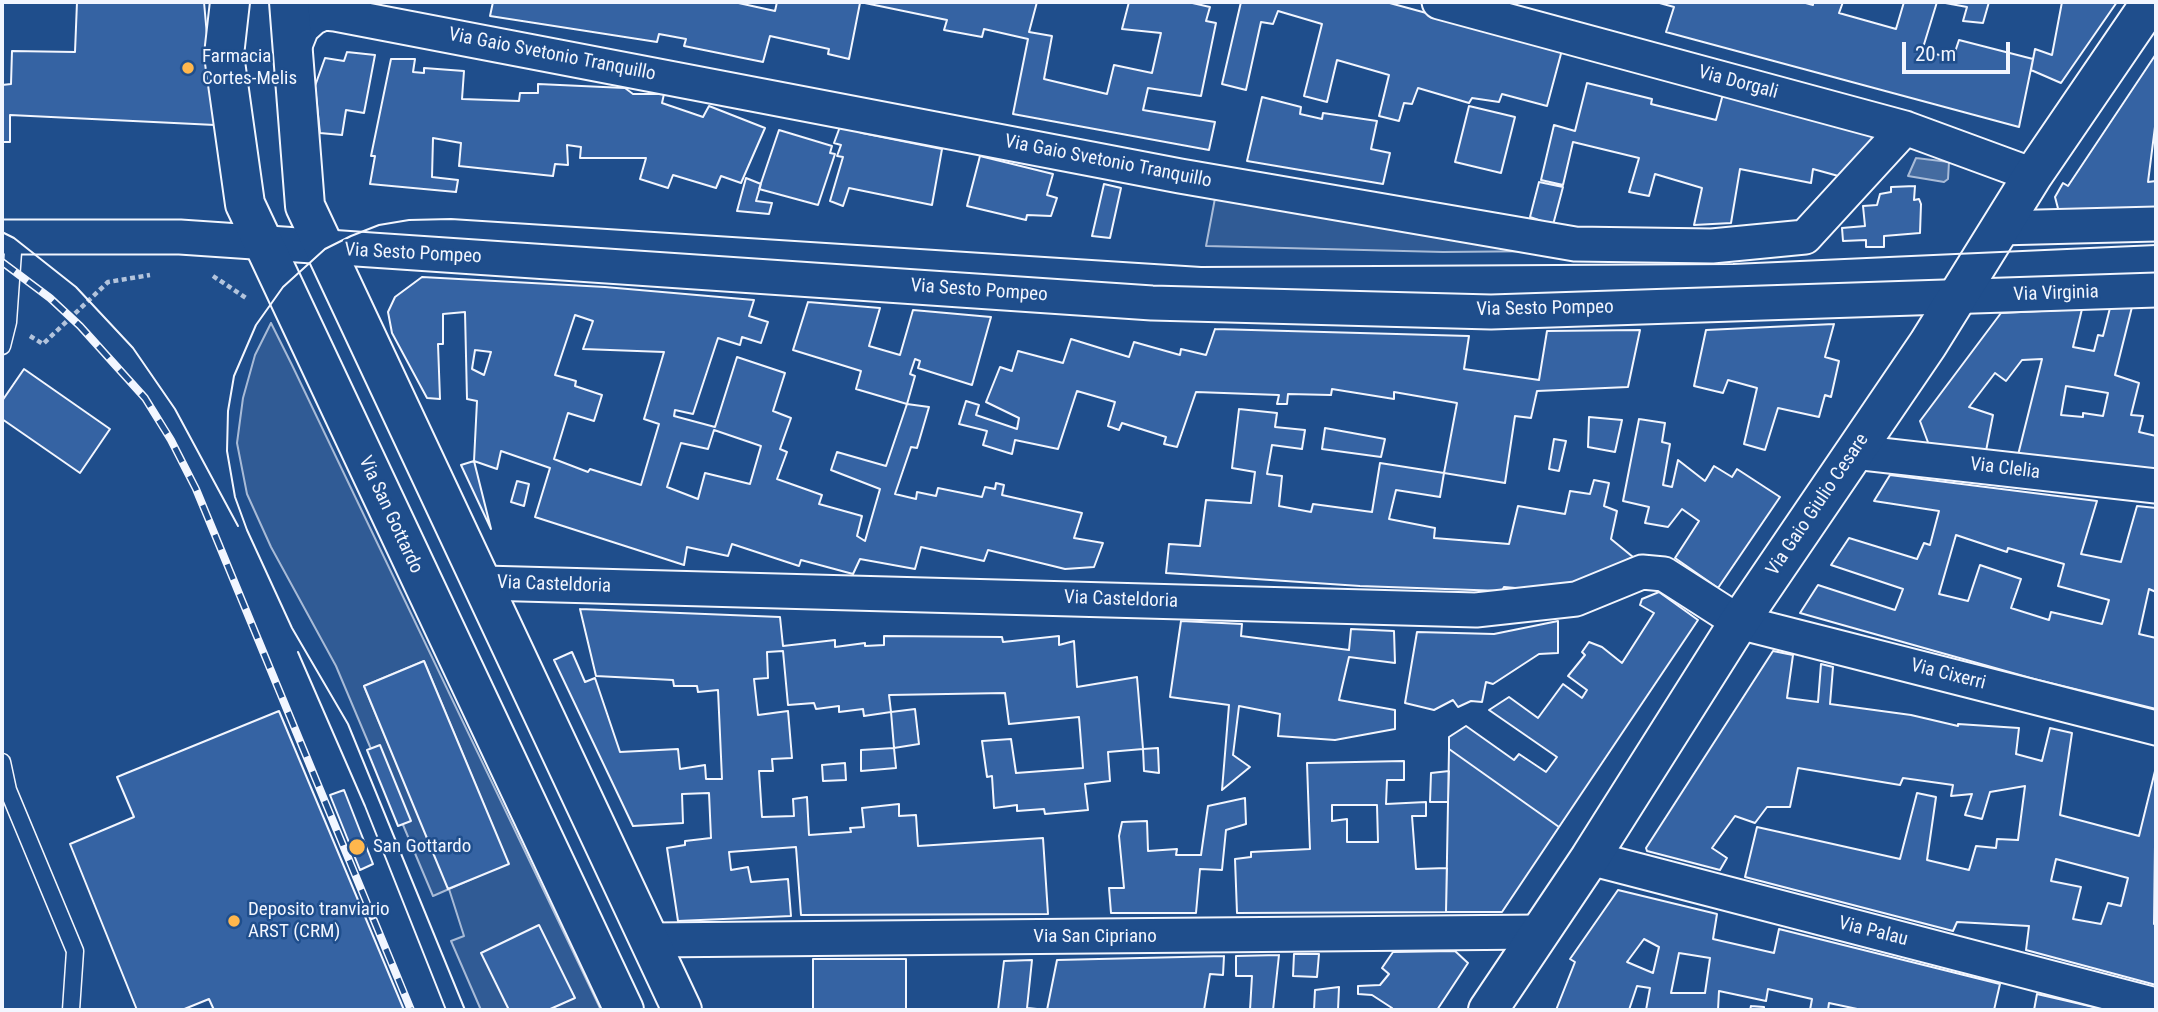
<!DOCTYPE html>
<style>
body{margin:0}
#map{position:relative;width:2158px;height:1012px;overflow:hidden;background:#1f4e8c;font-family:"Roboto Condensed",sans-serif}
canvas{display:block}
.frame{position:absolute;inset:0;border:4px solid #f2f6ff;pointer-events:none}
.scale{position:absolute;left:1902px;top:42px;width:108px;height:32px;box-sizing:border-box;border:4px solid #f2f6ff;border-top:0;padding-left:9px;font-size:21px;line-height:24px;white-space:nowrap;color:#f2f6ff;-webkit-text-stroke:5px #1f4e8c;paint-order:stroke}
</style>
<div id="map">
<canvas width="2158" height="1012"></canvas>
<div class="frame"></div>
<div class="scale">20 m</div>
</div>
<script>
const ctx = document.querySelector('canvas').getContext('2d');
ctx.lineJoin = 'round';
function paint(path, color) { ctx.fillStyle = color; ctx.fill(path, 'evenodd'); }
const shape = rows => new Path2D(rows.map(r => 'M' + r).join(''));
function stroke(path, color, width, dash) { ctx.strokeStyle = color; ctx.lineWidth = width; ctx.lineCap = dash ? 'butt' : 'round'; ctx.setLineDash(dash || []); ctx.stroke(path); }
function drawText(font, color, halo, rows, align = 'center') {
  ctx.font = font + ' "Roboto Condensed",sans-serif'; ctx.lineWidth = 5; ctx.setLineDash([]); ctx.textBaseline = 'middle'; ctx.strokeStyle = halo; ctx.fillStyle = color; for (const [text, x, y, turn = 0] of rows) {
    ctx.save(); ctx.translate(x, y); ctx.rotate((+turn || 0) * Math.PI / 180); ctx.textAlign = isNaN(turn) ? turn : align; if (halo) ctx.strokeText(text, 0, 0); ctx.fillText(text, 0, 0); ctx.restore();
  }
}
const built = shape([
 [1216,193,1551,251,1443,252,1206,246,1216,193],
 [271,323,292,365,601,1010,481,1010,451,941,464,936,449,889,433,896,336,666,271,547,247,494,237,443,243,398,255,355,271,323],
 [424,661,508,863,449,889,364,686,424,661]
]);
paint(built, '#305b95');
stroke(built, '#a8bbd7', 2);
const water = shape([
 [1916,158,1949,162,1948,179,1944,182,1908,176,1916,158]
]);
paint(water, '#446ba0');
stroke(water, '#a8bbd7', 2);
const building = shape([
 [77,2,204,2,215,125,10,115,10,142,2,142,2,85,11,84,12,51,75,52,77,2],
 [493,2,734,2,775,11,777,2,860,3,849,59,828,54,829,49,770,36,763,62,684,46,686,39,659,34,657,42,490,16,493,2],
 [860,2,1037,2,1029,32,1052,36,1044,79,1107,94,1114,65,1152,73,1161,33,1122,29,1129,2,1188,2,1210,7,1206,21,1216,23,1201,96,1148,88,1143,110,1215,122,1209,150,1013,114,1028,39,984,29,982,37,944,30,947,20,860,2],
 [1241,2,1386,2,1562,50,1547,106,1502,94,1499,102,1472,98,1469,103,1418,88,1412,104,1404,103,1399,121,1379,116,1389,75,1337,60,1327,102,1304,96,1322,24,1278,11,1273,24,1261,22,1246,90,1222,84,1241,2],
 [1656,2,1802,2,1813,5,1813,2,1843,2,1839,13,1896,29,1904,2,1937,2,1922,51,1953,58,1959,40,2033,59,2019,127,1666,32,1674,7,1656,2],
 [1940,2,1989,2,1983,23,1963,21,1967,7,1940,2],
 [2062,2,2117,2,2061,83,2031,70,2035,49,2052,55,2062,2],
 [347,52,375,55,364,113,346,110,342,135,320,133,315,86,325,58,344,61,347,52],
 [2156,54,2156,119,2148,182,2156,181,2156,214,2060,216,2055,197,2063,183,2068,186,2156,54],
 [391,59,415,59,413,72,424,73,424,68,464,71,462,99,519,101,520,93,538,93,538,84,625,88,633,94,664,94,662,103,703,117,709,106,765,128,741,183,721,176,716,188,673,175,668,188,640,179,646,158,580,158,581,147,567,145,568,165,555,164,553,176,459,166,461,143,433,138,432,177,458,180,456,192,370,184,375,156,371,156,391,59],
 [1587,83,1652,99,1651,104,1716,120,1723,94,1880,135,1842,177,1813,169,1811,183,1740,169,1731,223,1694,225,1702,188,1655,174,1649,196,1629,192,1639,158,1573,142,1563,185,1541,180,1554,125,1575,131,1587,83],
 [1262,97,1301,107,1300,114,1322,119,1323,113,1377,121,1371,149,1390,153,1383,184,1247,161,1262,97],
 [1469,106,1515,117,1501,173,1455,162,1469,106],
 [841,124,862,133,942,149,932,205,849,188,843,206,830,201,843,157,837,156,841,145,834,143,841,124],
 [779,130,832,146,830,153,835,154,818,205,759,189,779,130],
 [980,156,1053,174,1047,195,1057,198,1051,216,1027,215,1026,220,967,206,980,156],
 [746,178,761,184,756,201,772,203,769,214,737,211,746,178],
 [1539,182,1563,187,1553,225,1530,217,1539,182],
 [1104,184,1121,188,1110,238,1092,236,1104,184],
 [1915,186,1914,200,1919,199,1921,204,1920,233,1884,236,1884,247,1866,247,1866,240,1843,241,1842,228,1865,226,1863,206,1877,205,1880,194,1891,192,1891,187,1915,186],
 [422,277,605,287,754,300,749,316,768,322,761,343,742,337,740,345,718,338,693,414,675,410,674,416,715,427,737,357,785,373,773,411,791,418,780,449,787,452,777,479,822,495,819,504,862,516,857,536,865,541,880,489,831,470,837,452,886,466,907,404,929,407,917,448,911,447,895,494,916,499,917,492,936,496,938,488,982,497,985,487,995,489,996,483,1004,485,1002,495,1082,513,1074,538,1103,543,1094,567,1065,569,988,550,984,561,921,547,915,569,860,559,853,574,801,560,799,566,732,544,728,556,687,547,684,565,535,517,550,468,501,451,497,469,474,461,477,401,467,399,465,312,443,314,443,344,438,344,440,399,427,398,392,333,388,312,395,297,422,277],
 [575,315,593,321,583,349,664,352,644,419,659,424,641,485,590,469,588,472,554,459,568,413,594,421,602,395,575,386,576,381,555,375,575,315],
 [475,350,491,352,484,375,472,369,475,350],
 [714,430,761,446,750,484,705,473,698,499,667,487,681,443,708,449,714,430],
 [808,302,880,308,869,346,900,355,913,310,991,317,972,385,918,368,920,361,915,359,910,374,915,376,907,404,856,389,861,371,793,350,808,302],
 [2132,307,2115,375,2139,383,2131,415,2143,416,2139,432,2156,436,2156,472,2018,455,2042,359,2022,360,2006,381,1995,373,1969,407,1993,415,1986,451,1929,445,1920,421,2001,313,2082,309,2073,347,2094,351,2098,335,2103,336,2110,308,2132,307],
 [2066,386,2108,393,2103,416,2083,413,2083,417,2061,415,2066,386],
 [1834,324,1825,357,1839,361,1831,397,1825,395,1819,417,1778,408,1765,450,1744,444,1757,388,1728,380,1723,393,1694,386,1706,330,1834,324],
 [1215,329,1469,336,1464,369,1539,380,1547,331,1640,330,1628,387,1537,391,1531,418,1515,416,1505,483,1444,473,1457,403,1394,392,1394,399,1332,389,1331,395,1288,394,1287,404,1277,404,1279,395,1196,392,1177,447,1164,444,1166,437,1122,423,1119,430,1108,426,1115,402,1077,391,1058,449,1015,440,1012,454,983,445,987,431,959,424,966,401,979,405,976,415,1017,429,1019,418,986,402,1000,367,1012,371,1018,351,1063,363,1071,339,1129,357,1134,342,1180,355,1181,349,1206,355,1215,329],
 [24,369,110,429,80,473,2,419,2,401,24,369],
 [1239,409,1277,413,1275,427,1305,430,1302,449,1272,445,1267,474,1282,476,1279,506,1311,512,1313,504,1372,512,1380,463,1444,473,1440,497,1396,490,1389,519,1435,528,1434,538,1509,544,1518,506,1565,514,1570,491,1590,494,1594,480,1609,483,1604,506,1617,511,1611,539,1633,557,1589,581,1527,589,1504,587,1502,591,1360,586,1166,573,1169,544,1200,546,1206,500,1251,503,1255,472,1232,468,1239,409],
 [1589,417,1622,420,1615,452,1588,447,1589,417],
 [1639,419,1665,423,1662,442,1670,444,1663,485,1672,487,1678,460,1705,481,1714,466,1732,477,1737,469,1780,497,1718,588,1675,558,1699,521,1682,509,1668,527,1645,523,1649,507,1623,501,1639,419],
 [1325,428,1385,439,1381,457,1322,449,1325,428],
 [1554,439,1566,441,1559,471,1549,469,1554,439],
 [474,461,491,529,461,465,474,461],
 [1890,475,2097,501,2081,554,2121,562,2137,506,2156,508,2156,592,2149,589,2139,634,2156,638,2156,709,2034,679,1800,613,1818,585,1895,610,1903,589,1831,565,1849,538,1917,559,1924,543,1930,545,1939,511,1874,501,1890,475],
 [1956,535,2007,552,2008,548,2064,564,2058,586,2109,600,2102,624,2051,612,2049,620,2011,608,2021,579,1980,565,1968,601,1939,594,1956,535],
 [517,481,529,484,524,506,511,502,517,481],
 [1659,592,1698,620,1559,827,1449,749,1449,737,1466,726,1514,760,1519,754,1546,772,1557,757,1489,710,1509,697,1538,718,1563,684,1582,698,1587,690,1568,676,1585,655,1582,652,1589,642,1602,647,1622,663,1654,613,1640,605,1642,599,1659,592],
 [580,609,780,617,783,646,835,640,835,647,865,643,865,646,884,645,884,636,1002,637,1003,642,1059,636,1059,645,1074,641,1077,687,1137,677,1143,749,1108,752,1110,781,1085,784,1088,810,1045,814,1044,809,1017,811,1017,805,994,808,992,776,987,777,982,741,1011,739,1016,773,1083,768,1079,717,1009,724,1005,693,889,695,891,712,864,716,863,709,839,712,839,706,816,709,814,703,788,705,783,651,767,652,768,678,754,679,758,715,788,711,792,758,772,759,773,771,759,771,762,817,794,816,793,799,807,797,809,835,851,832,850,828,864,827,862,808,899,804,899,816,916,815,918,846,1043,838,1048,914,801,915,796,847,729,852,731,870,748,867,751,882,788,879,791,916,678,921,667,848,685,845,685,841,711,838,709,793,682,794,683,823,633,826,554,660,572,652,585,682,595,678,620,752,678,749,680,769,705,765,706,779,722,779,718,690,698,692,697,686,674,686,673,680,596,676,580,609],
 [1181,621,1242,624,1241,636,1349,650,1351,629,1394,631,1395,663,1349,657,1339,700,1395,710,1395,729,1335,740,1278,736,1280,714,1239,706,1233,755,1250,767,1222,790,1229,705,1170,697,1181,621],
 [1558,621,1558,653,1539,654,1493,684,1486,682,1482,702,1471,701,1458,707,1453,700,1434,710,1405,703,1417,632,1494,634,1558,621],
 [1773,651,1793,655,1787,698,1818,702,1821,664,1833,667,1830,704,1911,715,1958,726,1958,724,2019,728,2016,754,2042,761,2050,728,2072,733,2060,815,2139,836,2156,767,2154,924,2156,924,2156,985,2026,950,2029,926,1957,922,1953,931,1745,877,1757,827,1900,859,1917,793,1936,797,1927,860,1969,870,1976,846,1996,848,1997,839,2018,840,2025,786,1990,792,1982,819,1965,815,1972,794,1951,796,1953,785,1903,778,1900,785,1798,768,1790,807,1767,807,1755,823,1735,816,1712,848,1727,858,1720,870,1647,851,1646,848,1773,651],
 [2056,859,2128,878,2121,906,2108,903,2101,924,2073,919,2081,887,2051,881,2056,859],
 [424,661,509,864,448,889,364,686,424,661],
 [915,709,919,744,894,748,891,712,915,709],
 [279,711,404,1010,214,1010,209,999,182,1010,137,1010,70,844,134,817,117,777,279,711],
 [380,745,411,821,398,826,367,750,380,745],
 [894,748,896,768,861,771,861,750,894,748],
 [1158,748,1159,773,1144,771,1143,749,1158,748],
 [1449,749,1559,827,1502,912,1446,912,1449,749],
 [1404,761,1404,780,1387,780,1386,804,1426,802,1426,816,1412,816,1416,869,1447,868,1446,912,1237,913,1235,859,1251,857,1251,852,1310,849,1307,763,1404,761],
 [1332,805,1377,805,1378,842,1347,842,1347,819,1332,821,1332,805],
 [845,763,846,780,823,781,822,765,845,763],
 [1449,771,1448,802,1430,802,1431,773,1449,771],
 [344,790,373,864,360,870,330,795,344,790],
 [1245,798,1246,824,1226,830,1222,870,1200,869,1196,913,1111,913,1109,888,1124,888,1119,836,1122,822,1147,821,1148,851,1177,849,1176,855,1201,855,1208,806,1245,798],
 [1618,890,1717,914,1713,939,1774,953,1779,929,2000,984,1994,1010,1862,1010,1829,1003,1828,1010,1810,1010,1812,999,1768,989,1766,1001,1719,991,1718,1010,1646,1010,1650,988,1637,986,1629,1010,1556,1010,1575,962,1570,959,1618,890],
 [1644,939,1659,947,1653,973,1627,962,1644,939],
 [1679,953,1710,958,1705,993,1671,993,1679,953],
 [539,925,575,998,548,1010,509,1010,481,953,539,925],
 [1455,951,1468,963,1437,1010,1390,1010,1392,1008,1372,995,1358,994,1358,986,1380,985,1389,974,1382,968,1393,952,1455,951],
 [1294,954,1319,954,1317,977,1293,976,1294,954],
 [1279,955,1273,1010,1250,1010,1252,976,1236,976,1236,956,1279,955],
 [1224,956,1223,975,1210,974,1204,1010,998,1010,1004,961,1032,960,1027,1008,1047,1010,1057,960,1224,956],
 [813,959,906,959,906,1010,813,1010,813,959],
 [1339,987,1338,1010,1314,1010,1315,990,1339,987],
 [2037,994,2098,1008,2107,1010,2034,1010,2037,994],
 [1751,1006,1764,1007,1764,1010,1750,1010,1751,1006]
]);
paint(building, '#3563a3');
stroke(building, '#f2f6ff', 2);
const service = shape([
 [2,346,8,322,14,238],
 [2,762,8,790,75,951,71,1010]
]);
const minor = shape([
 [1439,2,1905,128,2033,175],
 [292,53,302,28,313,18,324,13,335,14,1180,176,1575,244,1712,246,1805,237,1905,128],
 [1999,228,2156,224],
 [2,237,180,237,1152,303,1491,312,2156,290],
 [1854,452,2156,486],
 [484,583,1476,610,1576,599,1642,572,1664,574,1739,622,2156,728],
 [1590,858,2156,1005],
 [650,940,1540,932]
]);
const tertiary = shape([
 [1488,1010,1590,858,1739,622,1928,344,2033,175,2151,2]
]);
const secondary = shape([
 [230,2,224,55,245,204,624,1010],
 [289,2,305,206,682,1010]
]);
stroke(service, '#f2f6ff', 19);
stroke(minor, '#f2f6ff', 37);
stroke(tertiary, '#f2f6ff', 42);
stroke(secondary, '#f2f6ff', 42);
stroke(shape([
 [213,276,246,298],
 [30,336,43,344,108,282,150,275]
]), '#b3c4dc', 4.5, [5, 3.5]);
stroke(service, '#1f4e8c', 16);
stroke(minor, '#1f4e8c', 33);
stroke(tertiary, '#1f4e8c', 38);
stroke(secondary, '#1f4e8c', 38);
stroke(shape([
 [2,232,14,238,76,287,133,348,175,409,238,526],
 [298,652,365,806,446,1010],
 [465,1010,348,724,292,628,247,530,235,497,227,451,228,411,234,376,256,325,283,287,325,249,351,236,379,225,409,220,451,219,1201,267,1733,264,2156,245]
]), '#f2f6ff', 2);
const rail = shape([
 [2,262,50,298,80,326,145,398,171,440,196,489,411,1010]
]);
stroke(rail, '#f2f6ff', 8);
stroke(rail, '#1f4e8c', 5, [16]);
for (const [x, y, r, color] of [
 [188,68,7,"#ffb74d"],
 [357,847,9,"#ffb74d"],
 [234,921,7,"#ffb74d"]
]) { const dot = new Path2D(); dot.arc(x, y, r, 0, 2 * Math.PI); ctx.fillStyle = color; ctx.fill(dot); stroke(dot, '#1f4e8c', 2.5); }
drawText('19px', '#f2f6ff', '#1f4e8c', [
 ["Via Gaio Svetonio Tranquillo",552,55,11],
 ["Via Dorgali",1738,83,15],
 ["Via Gaio Svetonio Tranquillo",1108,162,11],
 ["Via Sesto Pompeo",413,254,3],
 ["Via Sesto Pompeo",979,291,4],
 ["Via Virginia",2056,294,-2],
 ["Via Sesto Pompeo",1545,309,-1],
 ["Via Clelia",2005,469,7],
 ["Via Gaio Giulio Cesare",1818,505,-56],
 ["Via San Gottardo",390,515,65],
 ["Via Casteldoria",554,585,2],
 ["Via Casteldoria",1121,600,2],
 ["Via Cixerri",1948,675,14],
 ["Via Palau",1873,932,14],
 ["Via San Cipriano",1095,937]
]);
drawText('19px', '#f2f6ff', '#1f4e8c', [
 ["Farmacia",202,57],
 ["Cortes-Melis",202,79],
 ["San Gottardo",373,847],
 ["Deposito tranviario",248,910],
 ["ARST (CRM)",248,932]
], 'left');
</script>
